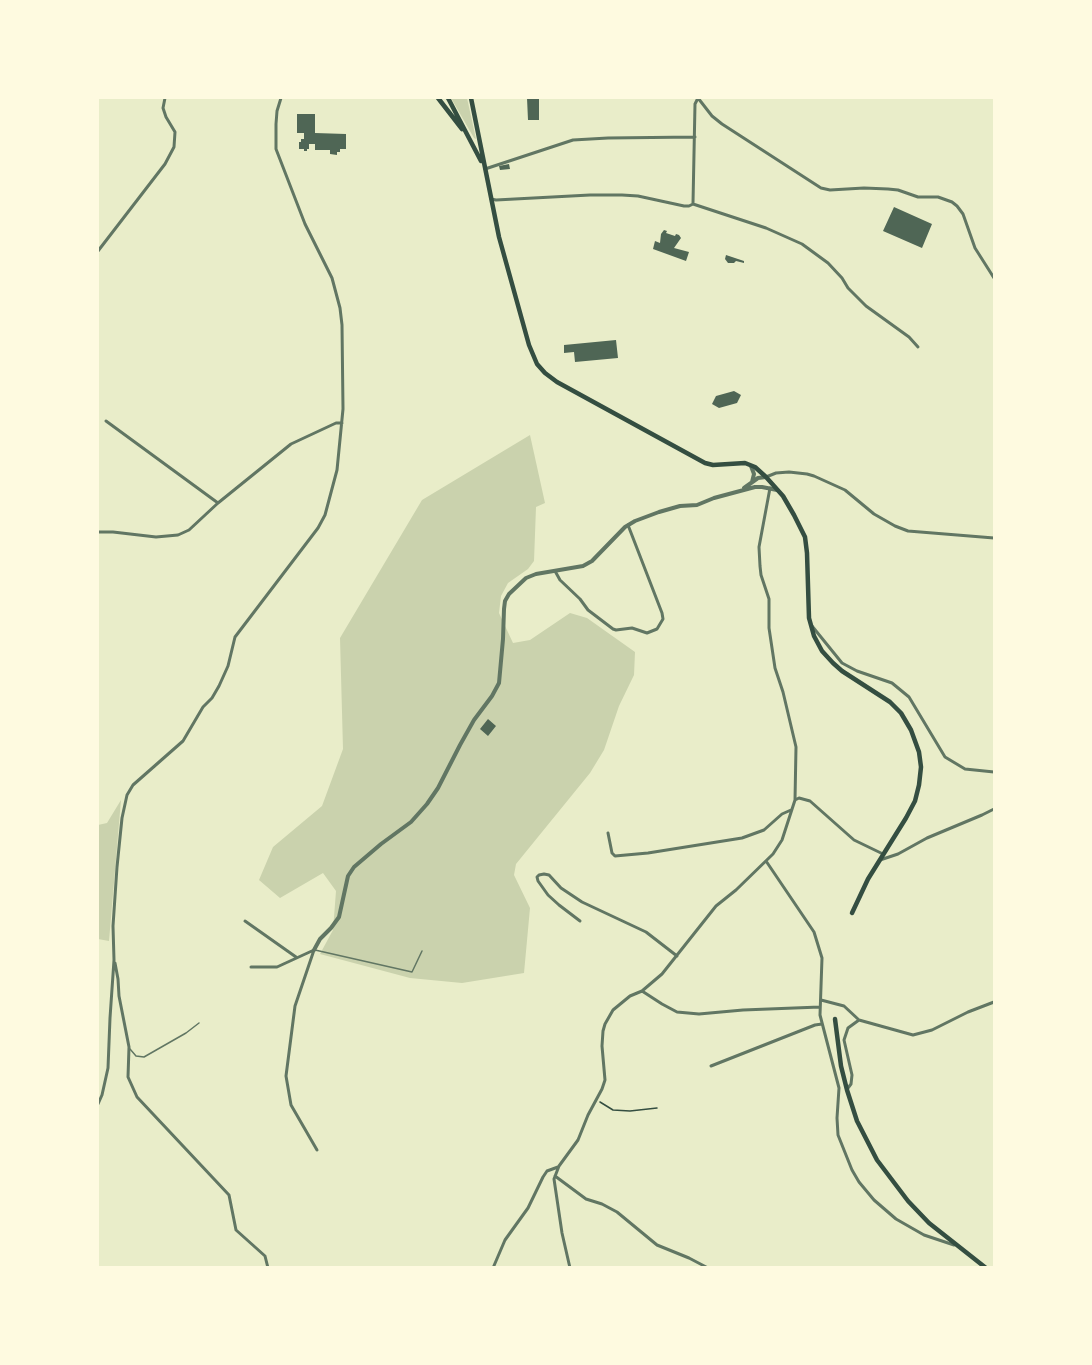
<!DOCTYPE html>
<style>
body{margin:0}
#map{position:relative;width:1092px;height:1365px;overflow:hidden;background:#e9edc9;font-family:Raleway,sans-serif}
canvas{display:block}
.frame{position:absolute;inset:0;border:99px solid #fefae0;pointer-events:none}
</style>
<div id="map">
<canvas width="1092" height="1365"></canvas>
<div class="frame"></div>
</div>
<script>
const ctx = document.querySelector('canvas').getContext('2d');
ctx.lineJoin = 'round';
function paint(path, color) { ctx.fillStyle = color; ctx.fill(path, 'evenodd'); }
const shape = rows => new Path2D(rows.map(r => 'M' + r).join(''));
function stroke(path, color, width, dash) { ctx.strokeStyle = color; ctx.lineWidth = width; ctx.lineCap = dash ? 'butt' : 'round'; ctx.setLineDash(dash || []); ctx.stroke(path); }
paint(shape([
 [451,98,467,98,476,139,474,138],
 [530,435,545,503,536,507,534,561,528,569,508,583,501,596,499,613,513,643,530,640,570,613,587,618,635,652,634,675,619,706,604,750,590,773,516,864,514,875,530,908,524,973,462,983,410,978,320,954,333,930,336,891,323,873,280,898,259,880,273,847,322,806,343,749,340,638,422,500],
 [121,800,109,941,98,939,98,825,107,823]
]), '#cad2ad');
paint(shape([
 [527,98,539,98,539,120,528,120],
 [297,114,315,114,315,133,346,134,346,149,340,149,340,152,337,152,337,155,330,154,330,150,315,150,315,144,309,144,309,149,307,149,307,151,304,151,304,149,299,149,299,142,301,142,301,139,304,139,304,133,297,133],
 [509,164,510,169,500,170,499,166],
 [894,207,932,224,922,248,883,231],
 [664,230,667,231,666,233,675,236,676,234,679,235,681,238,674,248,689,252,686,261,653,249,655,241,660,243,661,234],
 [726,255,744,261,744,263,736,261,734,263,728,263,725,259],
 [616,340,618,358,575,362,574,352,564,353,564,345],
 [734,391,741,395,737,403,719,408,712,404,716,396],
 [488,719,496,726,488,736,480,729]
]), '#4f6655');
stroke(shape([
 [600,1102,613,1110,630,1111,657,1108]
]), '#344e41', 1.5);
stroke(shape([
 [315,950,412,972,422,951],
 [130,1049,136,1056,144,1057,186,1033,199,1023]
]), '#617663', 1.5);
stroke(shape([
 [698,98,712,116,722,124,821,188,830,190,864,188,888,189,898,190,918,197,938,197,952,202,957,206,963,214,975,248,994,278],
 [485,169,573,140,608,138,695,137],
 [491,199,496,200,590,195,622,195,638,196,684,206,689,206,693,204],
 [693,203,695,104,698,98],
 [693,204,766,228,802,244,828,263,842,278,848,288,866,306,909,337,918,347],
 [98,251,165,164,174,147,175,132,166,117,163,108,165,98],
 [106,421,218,503],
 [766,477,776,473,789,472,807,474,814,476,845,490,874,514,895,526,908,531,994,538],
 [770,488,759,547,760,566,761,575,769,599,769,628,775,668,783,692,796,747,795,800],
 [98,532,113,532,156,537,178,535,189,530,218,503,291,444,336,423,342,423],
 [555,571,560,580,580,599,588,610,613,629,616,630,632,628,647,633,657,629,663,619,662,613,628,525],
 [812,626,842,663,857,671,892,683,909,697,945,757,965,769,994,772],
 [608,833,612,853,615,856,648,853,742,838,764,830,782,814,791,810],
 [880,860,898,854,927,838,982,815,994,809],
 [766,861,814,932,822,958,820,1015,839,1088,837,1118,838,1135,852,1170,859,1182,874,1200,896,1219,924,1235,954,1245],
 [245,921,296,957],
 [580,921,559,905,548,895,538,881,537,877,539,875,544,874,549,875,561,888,582,902,646,932,677,956],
 [314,950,295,1006,286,1076,291,1105,317,1150],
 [115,963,118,979,119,996,129,1047,128,1077,137,1097,229,1195,236,1230,265,1256,268,1268],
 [251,967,277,967,314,950],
 [642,991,662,1004,677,1012,699,1014,743,1010,820,1007],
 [821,1000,844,1006,859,1020],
 [711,1066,815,1025,822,1024],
 [848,1088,851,1084,852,1075,844,1040,848,1028,859,1020,913,1035,932,1030,968,1012,994,1002],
 [98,1104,102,1095,108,1068,110,1018,114,960,113,926,117,867,122,818,127,795,133,785,183,741,203,707,212,698,219,686,228,666,235,637,318,528,325,515,337,470,343,409,342,325,340,308,332,278,305,224,276,149,276,124,277,111,281,98],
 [555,1176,586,1199,602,1204,617,1212,657,1245,689,1258,708,1268],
 [493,1268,505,1240,528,1208,543,1177,547,1171,558,1167],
 [570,1268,562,1233,554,1179,559,1166,578,1140,588,1115,602,1089,605,1080,602,1046,603,1031,605,1024,613,1010,630,996,642,991,662,974,716,906,736,890,773,854,782,840,795,800,799,798,810,801,854,840,883,854]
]), '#617663', 3);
stroke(shape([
 [751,466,754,474,752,482],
 [744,488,758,478,766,477],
 [314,950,320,939,331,928,339,917,348,876,354,867,381,844,411,822,427,804,438,788,460,745,474,720,492,696,499,683,503,639,504,609,505,601,509,594,526,578,536,574,583,566,592,561,625,527,635,521,659,512,680,506,697,505,714,498,755,487,762,487,777,490]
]), '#617663', 4);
stroke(shape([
 [438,98,462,129],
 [448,98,481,161],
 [471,98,499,237,529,345,537,364,545,373,557,382,705,463,713,465,745,463,755,467,766,477,783,496,794,515,805,537,807,553,809,618,814,636,822,651,833,663,842,671,890,702,901,713,911,730,919,752,921,767,919,785,915,801,906,818,868,879,852,913],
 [835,1019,841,1066,847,1090,857,1121,877,1160,908,1201,929,1223,986,1268]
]), '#344e41', 4.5);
</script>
